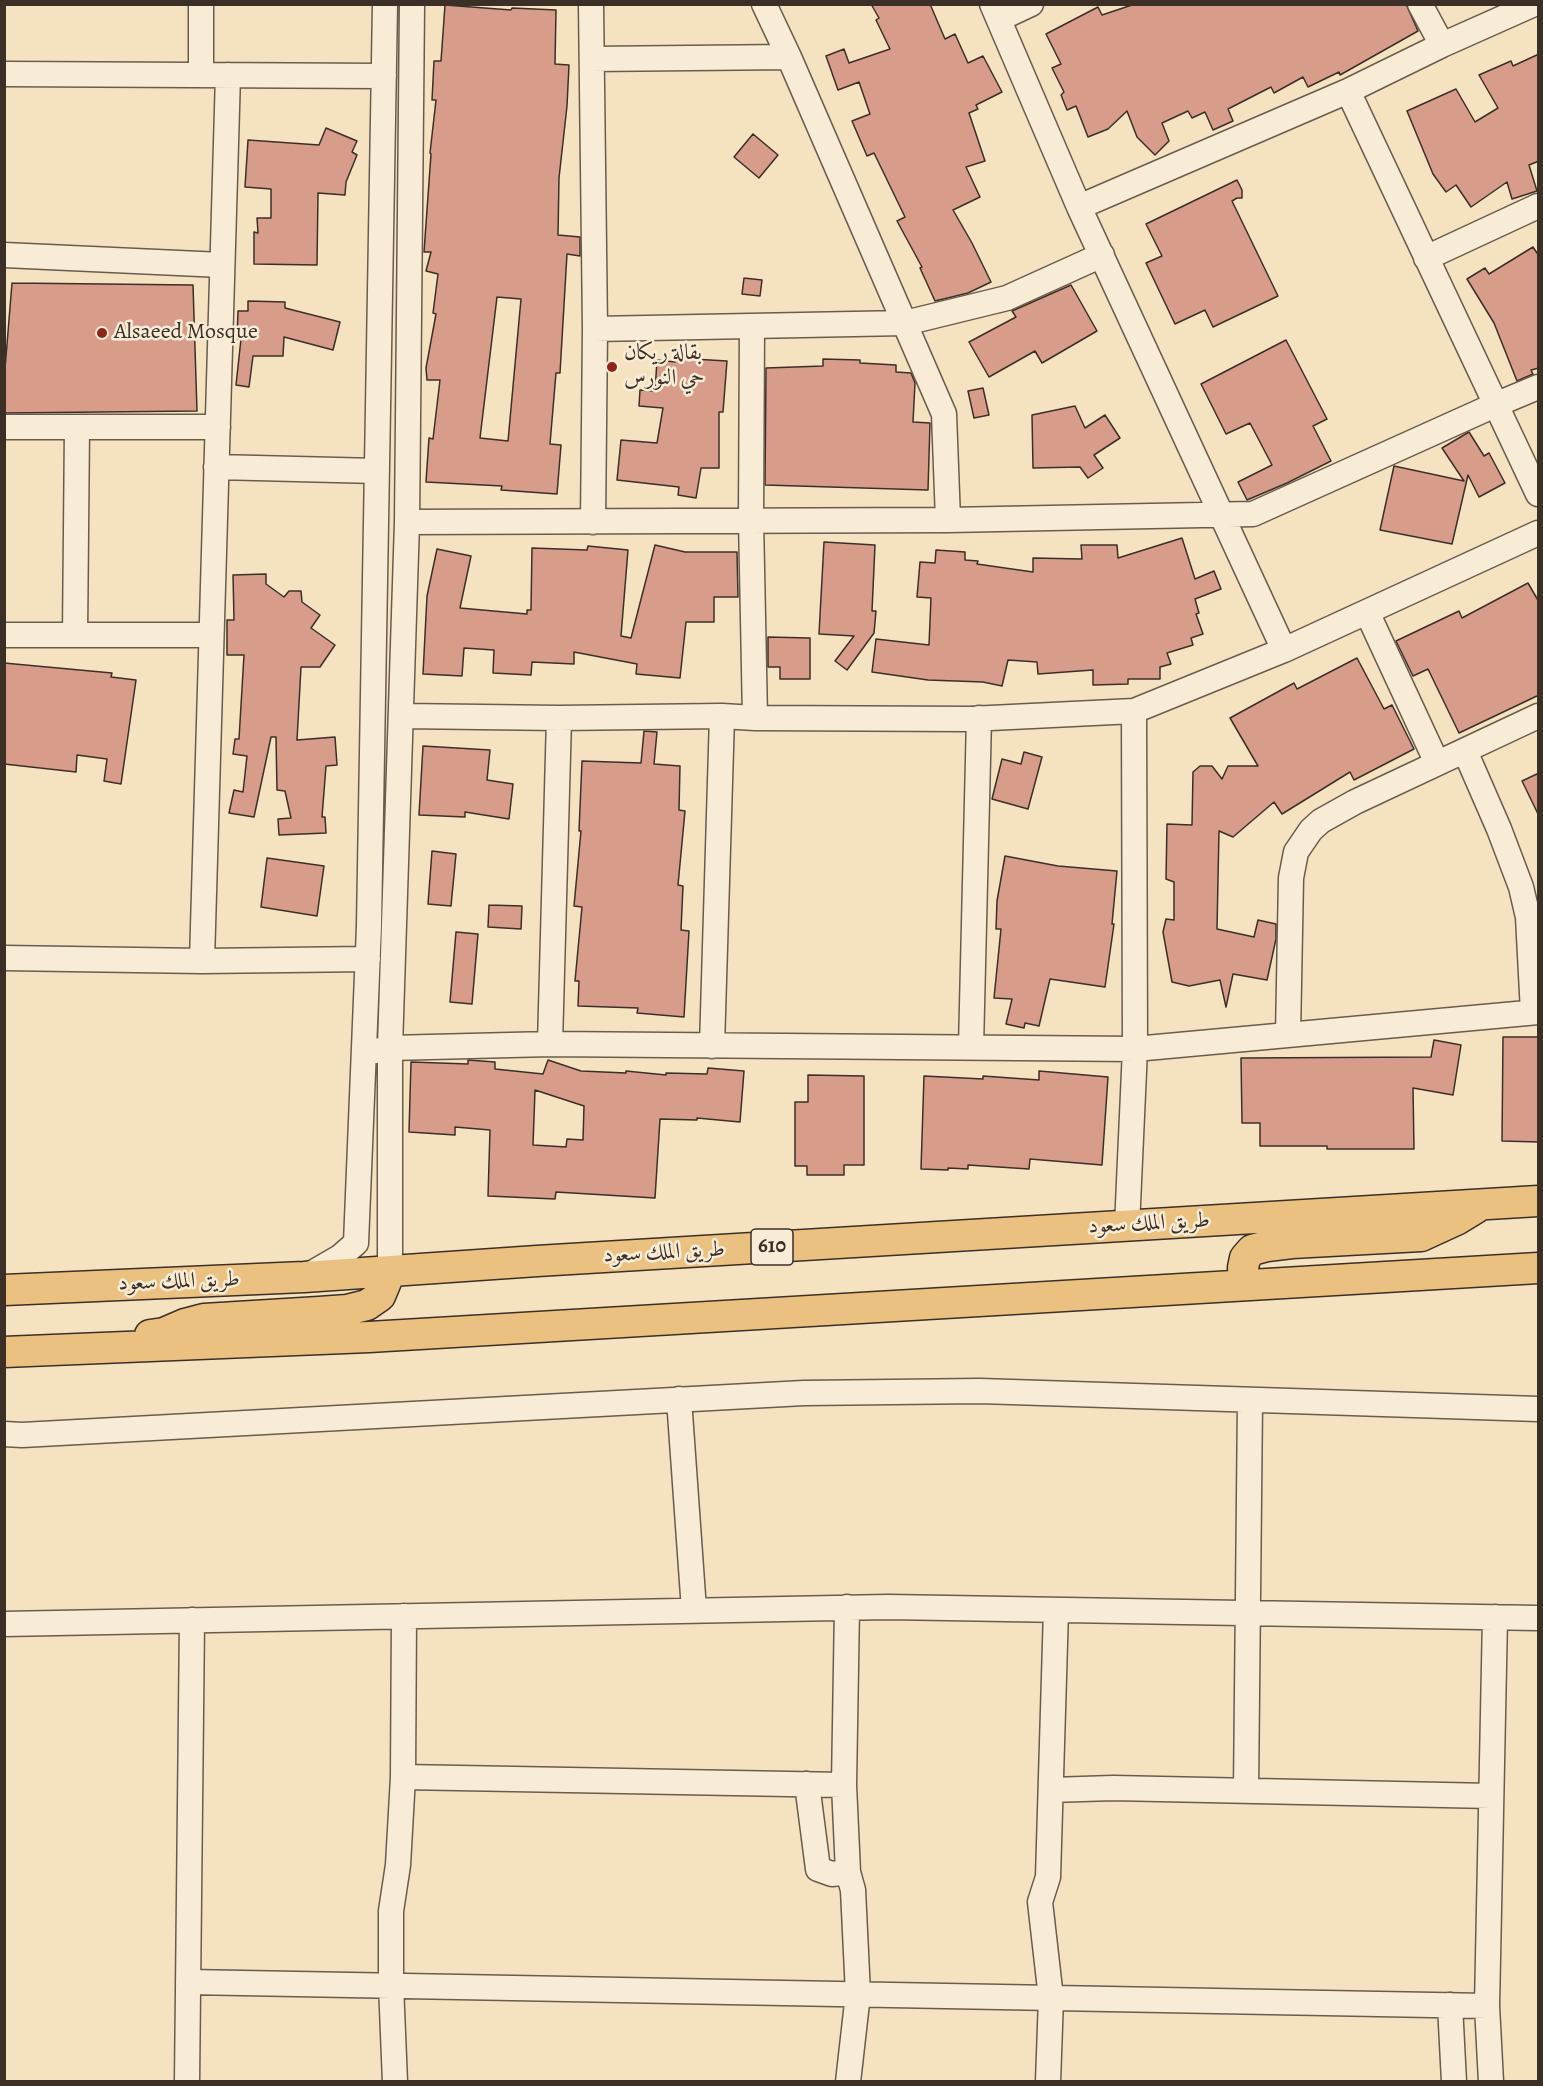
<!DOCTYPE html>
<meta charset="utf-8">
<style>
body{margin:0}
#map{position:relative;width:1543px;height:2086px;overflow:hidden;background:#f5e2c1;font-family:Alegreya,serif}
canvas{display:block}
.frame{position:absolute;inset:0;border:6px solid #3c2f26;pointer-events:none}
</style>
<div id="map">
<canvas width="1543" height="2086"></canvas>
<div class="frame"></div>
</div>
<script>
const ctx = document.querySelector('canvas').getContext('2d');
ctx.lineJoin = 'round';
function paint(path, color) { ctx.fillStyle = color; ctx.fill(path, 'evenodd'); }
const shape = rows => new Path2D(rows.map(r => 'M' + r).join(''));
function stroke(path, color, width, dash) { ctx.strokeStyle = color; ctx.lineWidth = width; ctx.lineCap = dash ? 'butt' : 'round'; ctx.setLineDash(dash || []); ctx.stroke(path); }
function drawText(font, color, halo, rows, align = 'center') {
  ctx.font = font + ' Alegreya,Amiri,serif'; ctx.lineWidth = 5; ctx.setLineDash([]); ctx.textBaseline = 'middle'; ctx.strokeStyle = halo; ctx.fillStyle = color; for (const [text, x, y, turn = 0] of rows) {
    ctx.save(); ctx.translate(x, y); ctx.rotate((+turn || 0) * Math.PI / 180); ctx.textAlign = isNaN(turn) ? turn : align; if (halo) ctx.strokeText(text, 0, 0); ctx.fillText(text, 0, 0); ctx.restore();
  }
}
const building = shape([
 [871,4,930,4,945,39,955,34,968,63,983,56,1002,92,976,105,978,109,969,113,985,161,966,167,980,197,953,210,972,243,991,282,968,293,935,301,920,268,922,267,897,221,905,217,874,153,867,156,852,121,870,114,859,82,838,90,826,56,844,49,849,63,890,49,876,20,879,18,871,4],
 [1135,4,1406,4,1418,31,1340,75,1339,72,1308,87,1303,77,1274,93,1271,87,1228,109,1233,121,1213,130,1205,112,1192,118,1188,111,1162,123,1169,141,1155,155,1137,137,1127,111,1108,129,1088,137,1076,106,1067,110,1061,95,1064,92,1052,68,1061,64,1046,34,1098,7,1102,15,1135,4],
 [445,5,511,10,512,8,556,10,555,64,569,65,567,106,559,178,558,235,580,237,580,256,567,254,560,373,556,373,550,444,561,445,557,494,501,490,502,486,426,482,429,438,433,439,440,380,427,380,426,368,436,314,433,313,438,274,426,271,431,252,424,252,431,154,430,153,436,100,432,100,434,61,441,61,445,5],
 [497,297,521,299,508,441,480,438,497,297],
 [1539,54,1539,161,1529,165,1537,191,1512,199,1507,182,1471,207,1456,185,1446,192,1433,174,1407,111,1456,89,1475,122,1498,108,1479,75,1511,61,1513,66,1539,54],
 [326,128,357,141,352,152,357,155,346,182,345,195,318,193,317,265,254,264,254,232,258,233,257,218,271,218,271,189,245,187,248,140,319,145,326,128],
 [753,134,778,155,759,178,734,157,753,134],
 [1237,180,1242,190,1242,198,1237,198,1232,201,1278,296,1213,327,1205,310,1175,324,1146,263,1162,256,1146,224,1237,180],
 [1533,247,1539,256,1539,368,1531,370,1533,374,1517,381,1494,323,1467,279,1485,268,1489,274,1533,247],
 [744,278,762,280,760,296,742,294,744,278],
 [12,283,193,285,197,411,4,413,4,381,12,283],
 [1071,285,1097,331,1042,363,1035,351,989,377,969,342,1016,317,1012,311,1071,285],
 [248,301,285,302,285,308,340,322,333,350,284,337,283,356,253,356,249,387,236,385,241,339,237,339,238,311,248,311,248,301],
 [1286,340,1327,419,1313,426,1331,461,1287,483,1247,500,1238,482,1272,465,1250,423,1226,434,1201,384,1286,340],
 [676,358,727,361,723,412,719,412,719,468,701,468,696,498,678,495,679,487,617,480,621,440,657,443,663,408,639,406,640,390,655,391,657,360,675,362,676,358],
 [823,359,860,360,860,363,896,365,896,372,911,373,915,383,913,422,930,423,928,490,765,485,766,368,823,366,823,359],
 [983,388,989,415,974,418,968,391,983,388],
 [1075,406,1085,428,1105,415,1120,438,1094,455,1103,468,1088,478,1080,467,1033,468,1032,415,1075,406],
 [1469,432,1484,456,1489,453,1505,483,1479,497,1468,475,1452,544,1380,530,1394,466,1464,481,1442,448,1469,432],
 [1182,538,1195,579,1214,571,1221,589,1195,599,1199,613,1196,614,1203,634,1191,638,1193,645,1167,653,1171,664,1160,667,1160,679,1128,679,1128,684,1093,685,1093,670,1038,674,1037,662,1008,660,1002,686,983,682,928,680,872,672,876,639,929,645,931,598,917,597,920,562,935,563,936,550,965,552,965,560,978,561,977,564,1033,572,1033,558,1082,559,1081,545,1117,545,1118,558,1182,538],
 [824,542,875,545,872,611,876,611,874,633,847,670,835,661,854,636,819,634,824,542],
 [655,545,685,552,737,552,738,597,714,597,714,622,686,622,680,678,636,674,637,664,574,652,574,664,532,662,531,675,493,673,494,650,464,648,462,676,423,674,427,596,437,549,471,556,460,608,527,614,527,610,531,610,532,548,587,550,588,546,628,550,621,636,631,638,655,545],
 [266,574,266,584,284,597,289,591,301,591,302,602,320,615,311,628,335,645,320,667,301,667,297,740,335,737,337,765,326,766,322,817,325,817,326,833,279,835,278,819,291,818,285,791,277,790,276,737,271,737,254,817,229,813,234,790,243,792,247,756,233,754,235,739,239,739,244,655,227,655,227,620,234,620,233,575,266,574],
 [1528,583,1539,602,1539,695,1459,733,1428,669,1413,676,1396,641,1459,611,1462,618,1528,583],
 [768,637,810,638,810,679,780,679,780,667,768,667,768,637],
 [1357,658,1384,709,1392,705,1414,749,1354,780,1350,772,1282,814,1274,802,1233,837,1219,831,1217,929,1254,937,1258,920,1276,924,1276,939,1267,980,1233,974,1226,1007,1220,980,1189,986,1172,982,1163,932,1166,919,1174,920,1174,882,1166,879,1167,824,1192,825,1193,772,1200,766,1212,766,1222,779,1228,766,1258,766,1230,718,1294,683,1297,689,1357,658],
 [4,663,112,673,111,677,136,680,121,784,104,781,107,759,77,755,76,772,4,764,4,663],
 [644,731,657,732,654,764,680,766,679,810,685,811,678,885,683,886,681,930,689,931,684,1017,637,1013,638,1008,578,1006,579,981,575,981,582,907,574,906,581,831,579,831,582,761,641,763,644,731],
 [423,746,490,750,487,780,513,784,509,819,465,812,465,817,419,815,423,746],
 [1024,752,1042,757,1028,809,992,799,1002,759,1021,764,1024,752],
 [1539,773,1539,816,1522,781,1539,773],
 [432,851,456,854,451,906,428,904,432,851],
 [1005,856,1058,866,1117,871,1112,924,1114,924,1105,987,1050,979,1039,1026,1025,1023,1024,1028,1006,1024,1012,999,994,998,1001,929,996,929,997,901,1005,856],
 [267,858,324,866,317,916,261,907,267,858],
 [489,905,522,906,521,929,488,927,489,905],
 [456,932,478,934,472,1004,450,1002,456,932],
 [1503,1037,1539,1037,1539,1142,1502,1141,1503,1037],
 [1434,1040,1461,1045,1453,1095,1413,1088,1414,1149,1327,1149,1327,1146,1260,1146,1260,1123,1242,1123,1241,1058,1431,1057,1434,1040],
 [468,1060,495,1062,495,1069,543,1074,548,1060,581,1071,626,1073,626,1071,666,1075,666,1073,707,1074,708,1068,744,1071,740,1122,697,1118,697,1120,660,1119,655,1198,556,1192,555,1199,488,1196,490,1130,455,1127,455,1135,409,1132,411,1062,468,1064,468,1060],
 [535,1090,584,1106,583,1140,567,1139,566,1147,533,1145,535,1090],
 [1039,1071,1108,1077,1102,1165,1030,1159,1029,1169,968,1165,968,1169,948,1168,948,1170,921,1169,924,1076,983,1079,983,1076,1039,1080,1039,1071],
 [808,1075,864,1076,864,1165,844,1165,844,1175,807,1175,807,1166,795,1166,795,1102,808,1102,808,1075]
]);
paint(building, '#d89c8b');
stroke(building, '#3c2f26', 1.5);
const minor = shape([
 [201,4,201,75],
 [591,4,595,329,593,522],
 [764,4,789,57],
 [992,4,1079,207,1284,650],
 [1420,4,1442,45],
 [999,19,1031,4],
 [592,59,789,57,944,414,948,520],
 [4,74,384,76],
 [1348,91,1538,494],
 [1079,207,1348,91,1442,45,1534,4],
 [4,255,222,265],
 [1426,258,1538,206],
 [752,326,751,519,755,718],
 [595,329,905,323,1007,298,1102,255],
 [4,427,218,427],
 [216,467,377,471],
 [407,522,948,520,1253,514,1495,405,1538,387],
 [1367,612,1437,763],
 [4,635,211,635],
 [75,635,77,427],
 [402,716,559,718,722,716,755,718,970,719,1134,711,1284,650,1538,533],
 [1465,751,1499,829,1521,887,1528,917,1533,1012],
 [4,958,202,961,368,959],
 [202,961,228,75],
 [1288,1035,1291,878,1296,852,1311,830,1321,821,1355,802,1538,716],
 [550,1044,559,718],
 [712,1046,722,716],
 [971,1047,979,718],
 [376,1051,390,1048,550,1044,1135,1049,1538,1012],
 [1127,1226,1135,1049,1134,711],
 [390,1272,390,1048,407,522,412,4],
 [309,1275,340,1257,356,1243,369,926,385,4],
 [679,1399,694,1610],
 [4,1434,22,1435,804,1393,980,1391,1538,1409],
 [847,1607,844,1785,848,1872,853,1890,858,1994,848,2082],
 [4,1624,888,1607,1538,1618],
 [403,1777,844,1785],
 [807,1784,818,1869,832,1874,848,1872],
 [1051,1790,1113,1788,1491,1796],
 [1246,1791,1250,1400],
 [188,1982,1487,2006],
 [1450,2005,1454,2082],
 [187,2082,192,1620],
 [395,2082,391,1985,391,1911,398,1865,403,1777,404,1616],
 [1048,2082,1051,1998,1040,1902,1048,1877,1056,1610],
 [1491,2082,1487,2006,1495,1617]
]);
const major = shape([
 [1250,1285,1244,1277,1243,1268,1245,1258,1252,1250,1267,1246,1292,1243,1421,1236,1458,1219,1476,1208],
 [4,1290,304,1277,537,1261,1538,1201],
 [150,1335,164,1333,185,1324,204,1319,319,1312,347,1310,367,1305,380,1296,390,1272],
 [4,1352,369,1337,1538,1268]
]);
stroke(minor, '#6a5c4d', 27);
stroke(major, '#3c2f26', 33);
stroke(minor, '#f8ecd7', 24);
stroke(major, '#eac180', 30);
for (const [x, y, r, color] of [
 [102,333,6,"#8f2418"],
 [612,367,6,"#8f2418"]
]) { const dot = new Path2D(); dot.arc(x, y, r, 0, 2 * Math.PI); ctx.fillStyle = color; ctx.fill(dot); stroke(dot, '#f8ecd7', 2); }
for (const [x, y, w] of [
 [772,1247,42]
]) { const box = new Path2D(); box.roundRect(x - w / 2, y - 18, w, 36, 4.5); ctx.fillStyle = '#f8ecd7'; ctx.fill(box); stroke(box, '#3c2f26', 1.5); }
drawText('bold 21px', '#3c2f26', null, [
 ["610",772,1247]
]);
drawText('22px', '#3c2f26', '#f8ecd7', [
 ["Alsaeed Mosque",114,333],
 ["بقالة ريكان",624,354],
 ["حي النورس",624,379]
], 'left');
drawText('22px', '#3c2f26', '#f8ecd7', [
 ["طريق الملك سعود",1149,1224,-3],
 ["طريق الملك سعود",664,1253,-3],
 ["طريق الملك سعود",179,1282,-2]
]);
</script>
